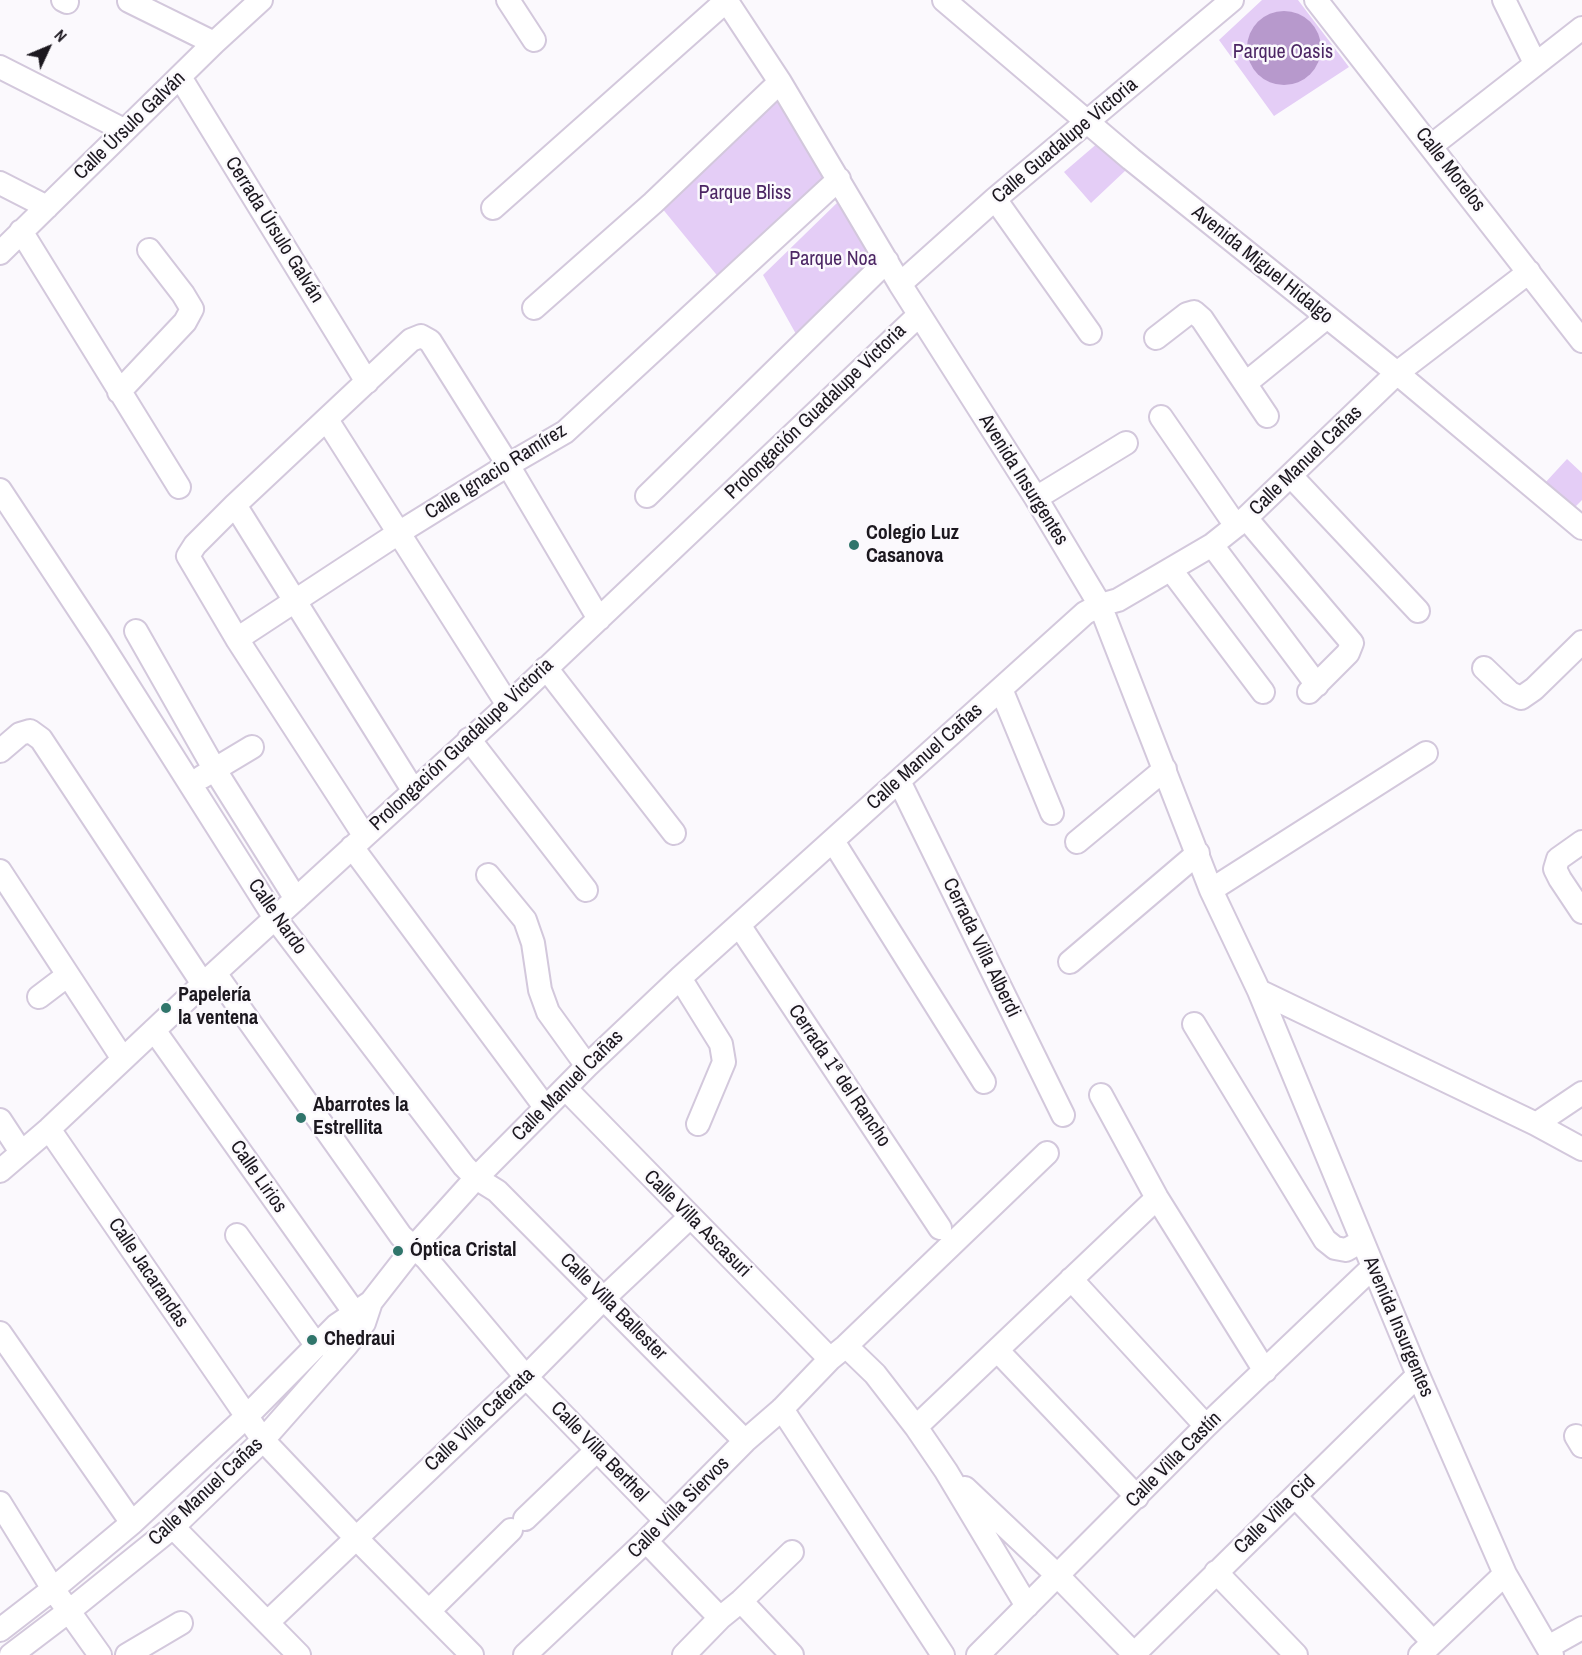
<!DOCTYPE html>
<meta charset="utf-8">
<style>
body{margin:0}
#map{position:relative;width:1582px;height:1655px;overflow:hidden;background:#fbf9fd;font-family:"Archivo Narrow",sans-serif}
canvas{display:block}
.north{position:absolute;left:18px;top:18px;width:60px;height:60px;-webkit-text-stroke:4px #fbf9fd;paint-order:stroke;rotate:46deg;font-size:16px;font-weight:700;line-height:24px;text-align:center;color:#1c181f}
.north::after{content:'';display:block;margin:auto;width:21px;height:27px;background:#1c181f;clip-path:polygon(50% 0,100% 100%,50% 72%,0 100%)}
</style>
<div id="map">
<canvas width="1582" height="1655"></canvas>
<div class="north">N</div>
</div>
<script>
const ctx = document.querySelector('canvas').getContext('2d');
ctx.lineJoin = 'round';
function paint(path, color) { ctx.fillStyle = color; ctx.fill(path, 'evenodd'); }
const shape = rows => new Path2D(rows.map(r => 'M' + r).join(''));
function stroke(path, color, width, dash) { ctx.strokeStyle = color; ctx.lineWidth = width; ctx.lineCap = dash ? 'butt' : 'round'; ctx.setLineDash(dash || []); ctx.stroke(path); }
function drawText(font, color, halo, rows, align = 'center') {
  ctx.font = font + ' "Archivo Narrow",sans-serif'; ctx.lineWidth = 5; ctx.setLineDash([]); ctx.textBaseline = 'middle'; ctx.strokeStyle = halo; ctx.fillStyle = color; for (const [text, x, y, turn = 0] of rows) {
    ctx.save(); ctx.translate(x, y); ctx.rotate((+turn || 0) * Math.PI / 180); ctx.textAlign = isNaN(turn) ? turn : align; if (halo) ctx.strokeText(text, 0, 0); ctx.fillText(text, 0, 0); ctx.restore();
  }
}
paint(shape([
 [1262,0,1298,0,1349,67,1274,116,1219,40],
 [778,99,833,178,720,279,661,207],
 [1099,142,1126,170,1091,203,1064,172],
 [840,200,884,267,801,343,763,275],
 [1567,459,1582,473,1582,500,1573,509,1544,484]
]), '#e4cdf6');
paint(shape([
 '1247 48a37 37 0 1 1 74 0a37 37 0 1 1-74 0Z'
]), '#b799cc');
const minor = shape([
 [63,0,67,2],
 [508,0,534,40],
 [726,0,780,82,900,284,1036,498,1100,605,1211,890,1259,991,1418,1375,1505,1574,1552,1655],
 [944,0,1131,159,1397,373,1582,528],
 [1316,0,1582,341],
 [1504,0,1535,63],
 [129,1,214,43],
 [0,67,124,130],
 [180,77,367,382],
 [1431,146,1582,28],
 [0,183,47,207],
 [995,199,1090,333],
 [493,208,726,1],
 [21,231,179,487],
 [0,253,214,43,261,0],
 [900,284,995,199,1232,0],
 [534,308,653,203,780,82],
 [1156,338,1187,314,1194,312,1202,319,1267,416],
 [1246,383,1327,317],
 [119,392,185,322,192,309,183,294,149,250],
 [1161,417,1236,526],
 [327,420,508,705],
 [1291,476,1418,611],
 [0,490,99,640,275,918,464,1166,476,1178,497,1191,745,1441],
 [647,496,887,261],
 [1036,498,1126,443],
 [235,505,413,790],
 [1246,518,1352,643,1348,653,1309,692],
 [1212,545,1317,685],
 [1171,570,1263,692],
 [136,631,215,770,296,899],
 [237,639,400,532,508,465,565,432,839,179],
 [546,668,674,833],
 [1484,668,1510,693,1521,698,1534,689,1582,642],
 [1001,689,1052,813],
 [469,739,586,890],
 [0,751,20,734,30,731,41,739,203,984],
 [202,777,252,747],
 [899,781,1063,1115],
 [364,835,237,639,188,556,195,545,235,505,411,340,421,336,430,341,508,465,599,619],
 [833,841,984,1082],
 [1077,842,1165,769],
 [1582,842,1558,859,1555,869,1560,879,1582,912],
 [352,847,545,1107],
 [0,871,123,1059],
 [488,875,525,920,533,943,540,990,548,1012,587,1066],
 [1211,890,1426,753],
 [739,925,940,1228],
 [1070,962,1198,853],
 [215,973,401,1236,426,1258,526,1377,666,1521],
 [680,978,721,1044,724,1062,698,1124],
 [1259,991,1536,1124,1582,1149],
 [39,997,68,975],
 [1194,1024,1325,1240,1335,1248,1346,1250,1362,1241],
 [154,1030,354,1312,363,1322],
 [565,1088,830,1359],
 [1101,1095,1157,1198,1265,1371],
 [0,1120,21,1152],
 [1536,1124,1582,1093],
 [49,1129,263,1440,355,1537,472,1655],
 [0,1171,49,1129,203,984,508,705,919,315],
 [237,1235,317,1346],
 [1071,1279,1206,1426],
 [0,1333,132,1523],
 [846,1346,875,1374,916,1427,946,1471,1027,1606],
 [997,1350,1137,1497],
 [782,1409,943,1655],
 [916,1427,1157,1198],
 [1576,1436,1582,1446],
 [965,1488,1057,1575,1135,1655],
 [1295,1496,1433,1642],
 [0,1503,53,1589,100,1655],
 [525,1519,596,1451],
 [173,1527,299,1655],
 [646,1541,720,1618],
 [1216,1572,1296,1655],
 [741,1601,792,1655],
 [429,1611,511,1530],
 [268,1622,526,1377,604,1298,690,1217],
 [0,1630,53,1589,132,1523,246,1417,337,1325,371,1302],
 [1548,1647,1582,1628],
 [11,1655,69,1611,173,1527,263,1440,346,1346,364,1323,371,1302,414,1247,476,1178,587,1066,680,978,1085,613,1100,605,1118,600,1212,545,1246,518,1397,373,1529,272],
 [127,1655,181,1623],
 [525,1655,646,1541,745,1441,782,1409,830,1359,846,1346,1047,1153],
 [684,1655,720,1618,741,1601,792,1552],
 [978,1655,1206,1426,1373,1267],
 [1133,1655,1418,1375],
 [1420,1655,1505,1574]
]);
stroke(minor, '#d3c8dc', 26);
stroke(minor, '#fff', 22);
for (const [x, y, r, color] of [
 [854,545,6,"#30756b"],
 [166,1008,6,"#30756b"],
 [301,1118,6,"#30756b"],
 [398,1251,6,"#30756b"],
 [312,1340,6,"#30756b"]
]) { const dot = new Path2D(); dot.arc(x, y, r, 0, 2 * Math.PI); ctx.fillStyle = color; ctx.fill(dot); stroke(dot, '#fbf9fd', 2); }
drawText('20px', '#4c2664', '#fbf9fd', [
 ["Parque Oasis",1283,53],
 ["Parque Bliss",745,194],
 ["Parque Noa",833,260]
]);
drawText('20px', '#1c181f', '#fbf9fd', [
 ["Calle Úrsulo Galván",130,126,-44],
 ["Calle Guadalupe Victoria",1065,141,-40],
 ["Calle Morelos",1450,170,52],
 ["Cerrada Úrsulo Galván",274,230,58],
 ["Avenida Miguel Hidalgo",1262,265,39],
 ["Prolongación Guadalupe Victoria",816,412,-44],
 ["Calle Manuel Cañas",1306,461,-44],
 ["Calle Ignacio Ramírez",496,472,-32],
 ["Avenida Insurgentes",1023,480,58],
 ["Prolongación Guadalupe Victoria",462,745,-43],
 ["Calle Manuel Cañas",925,757,-42],
 ["Calle Nardo",277,917,55],
 ["Cerrada Villa Alberdi",981,948,64],
 ["Cerrada 1ª del Rancho",839,1076,56],
 ["Calle Manuel Cañas",568,1086,-45],
 ["Calle Lirios",258,1177,55],
 ["Calle Villa Ascasuri",697,1224,45],
 ["Calle Jacarandas",148,1273,56],
 ["Calle Villa Ballester",613,1307,45],
 ["Avenida Insurgentes",1398,1327,67],
 ["Calle Villa Caferata",480,1420,-43],
 ["Calle Villa Berthel",599,1452,46],
 ["Calle Villa Castín",1174,1460,-45],
 ["Calle Manuel Cañas",206,1492,-43],
 ["Calle Villa Siervos",679,1508,-45],
 ["Calle Villa Cid",1275,1515,-44]
]);
drawText('bold 20px', '#1c181f', '#fbf9fd', [
 ["Colegio Luz",866,534],
 ["Casanova",866,557],
 ["Papelería",178,996],
 ["la ventena",178,1019],
 ["Abarrotes la",313,1106],
 ["Estrellita",313,1129],
 ["Óptica Cristal",410,1251],
 ["Chedraui",324,1340]
], 'left');
</script>
